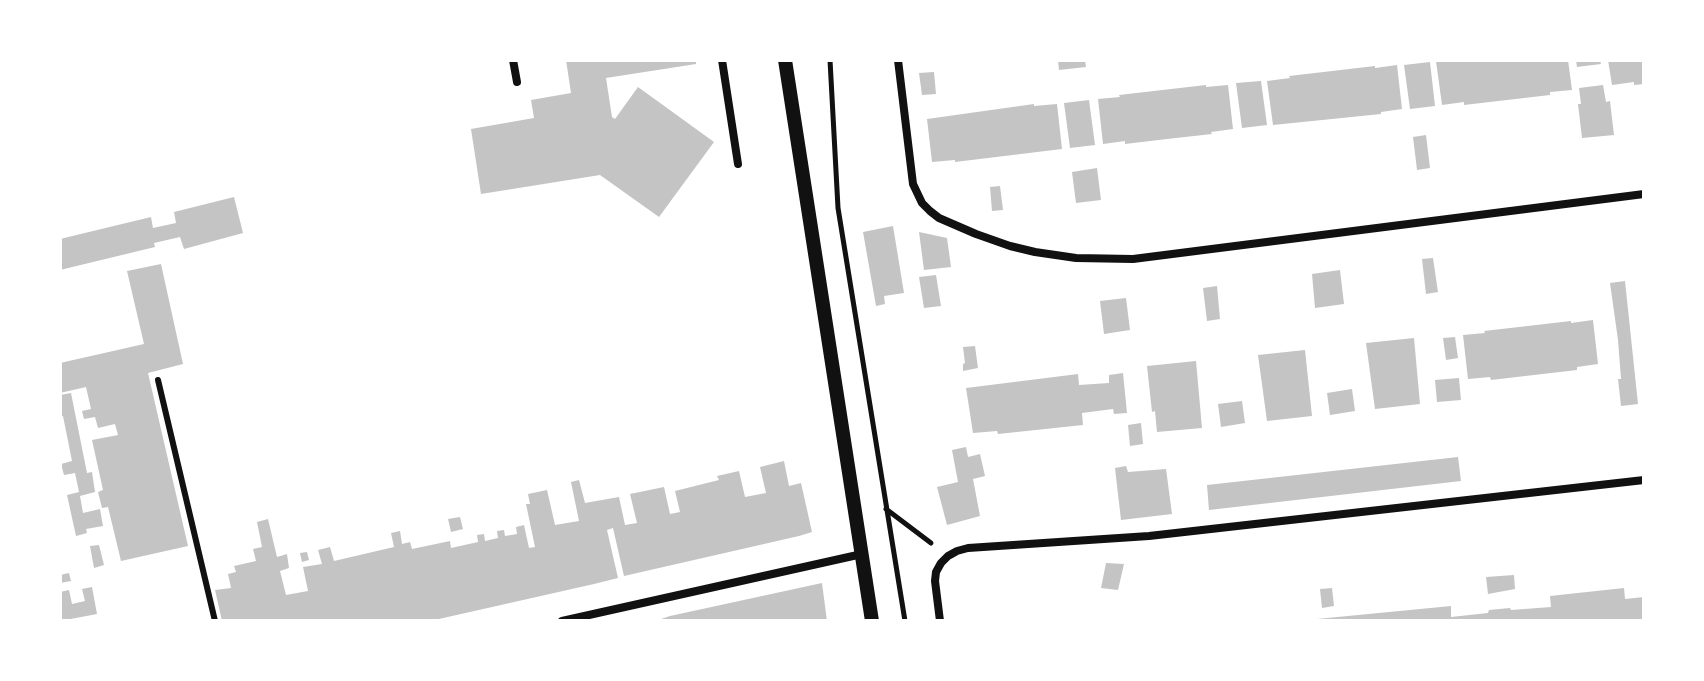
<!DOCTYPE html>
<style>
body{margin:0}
#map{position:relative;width:1704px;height:681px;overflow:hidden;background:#fff;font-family:"Fira Sans",sans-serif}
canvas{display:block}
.frame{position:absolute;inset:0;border:62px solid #fff;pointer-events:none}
</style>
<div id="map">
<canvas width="1704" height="681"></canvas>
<div class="frame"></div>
</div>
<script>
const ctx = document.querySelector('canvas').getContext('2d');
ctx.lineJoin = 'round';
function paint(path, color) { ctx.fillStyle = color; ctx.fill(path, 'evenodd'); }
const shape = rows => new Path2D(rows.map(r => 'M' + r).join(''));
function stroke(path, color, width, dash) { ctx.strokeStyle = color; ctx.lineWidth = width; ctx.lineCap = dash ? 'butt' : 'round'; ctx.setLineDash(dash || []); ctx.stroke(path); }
paint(shape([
 [566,60,696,60,696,64,606,78,612,117,615,119,638,87,714,142,659,217,600,175,481,194,471,129,534,118,531,100,571,93],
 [1058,60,1085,60,1086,67,1059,70],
 [1448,60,1568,60,1572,90,1550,92,1550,95,1464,105,1464,102,1442,105,1436,61],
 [1576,60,1600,60,1601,64,1577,67],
 [1608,60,1644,60,1644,84,1634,85,1634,82,1612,85],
 [1430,62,1435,106,1410,109,1404,65],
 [1397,65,1402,109,1381,112,1381,114,1273,125,1267,81,1290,78,1289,76,1375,66,1375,68],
 [934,72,936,94,922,95,919,73],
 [1261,81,1267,125,1242,128,1236,83],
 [1206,85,1206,87,1228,85,1233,129,1211,132,1212,134,1167,139,1125,144,1125,141,1103,144,1098,99,1120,97,1119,95],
 [1603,85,1606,102,1610,101,1614,135,1582,138,1578,104,1581,104,1579,88],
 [1089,100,1095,145,1070,148,1064,103],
 [1034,104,1034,106,1057,104,1062,149,955,162,955,160,932,162,927,119],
 [1426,135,1430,168,1417,170,1413,137],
 [1097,168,1101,200,1076,203,1072,172],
 [1000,186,1003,210,992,211,990,187],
 [234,197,243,233,184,249,180,237,154,243,155,247,60,270,60,239,151,217,153,228,176,223,174,212],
 [893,226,904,293,884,296,885,304,876,306,863,232],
 [919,232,947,238,951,267,924,270],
 [1433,258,1438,292,1426,294,1422,259],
 [161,264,183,364,148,373,188,546,121,561,108,507,102,508,98,492,103,490,92,440,118,435,115,424,98,428,95,417,84,419,82,411,91,409,86,387,60,393,60,363,144,344,127,271],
 [1340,270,1344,304,1315,308,1312,274],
 [936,275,941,306,924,308,919,277],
 [1625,281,1638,404,1621,406,1618,379,1621,379,1618,340,1610,283],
 [1217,286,1220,319,1207,321,1203,288],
 [1126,298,1130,330,1104,334,1100,301],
 [1593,320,1598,364,1577,367,1577,370,1491,380,1490,377,1468,379,1463,335,1485,333,1484,331,1571,321,1571,323],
 [1455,337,1458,358,1446,360,1443,338],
 [1414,338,1420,404,1375,409,1366,343],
 [975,346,978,368,963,371,963,364,965,363,963,347],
 [1305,350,1312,416,1267,421,1258,355],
 [1196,361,1202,428,1157,432,1155,411,1152,412,1147,366],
 [1123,373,1127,413,1114,414,1113,409,1082,413,1083,425,998,434,997,431,973,433,966,388,1078,374,1079,385,1109,383,1109,375],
 [1459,378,1461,400,1437,402,1435,380],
 [1352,389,1355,411,1330,415,1327,393],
 [71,393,87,473,92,472,95,492,80,496,83,513,100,509,103,526,86,529,87,533,76,536,67,495,79,492,75,473,64,475,61,464,72,461,63,416,60,417,60,395],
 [1242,401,1245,423,1221,427,1218,404],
 [1141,423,1143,444,1130,446,1128,425],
 [966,447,968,457,980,454,985,476,973,479,980,516,947,525,937,487,958,482,952,450],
 [1458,457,1461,481,1209,510,1207,485],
 [784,461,789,486,801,483,812,532,799,536,624,576,613,528,607,530,618,578,594,584,430,621,222,621,215,590,231,588,228,574,236,572,234,566,256,561,253,549,262,547,257,522,268,519,277,557,287,554,289,568,280,571,286,595,308,591,303,567,322,564,318,550,330,547,334,561,394,547,391,533,400,531,402,544,410,542,412,549,450,541,451,548,478,542,477,535,484,534,485,541,498,538,497,531,504,530,505,536,517,534,516,527,524,525,529,548,535,547,526,504,530,504,528,494,547,490,555,525,579,521,571,482,579,480,585,503,619,497,625,525,637,523,630,494,664,487,670,514,680,512,675,491,719,480,717,476,739,471,745,497,766,493,760,467],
 [1126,466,1128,472,1166,469,1172,514,1121,520,1115,468],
 [460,517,463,529,451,532,448,519],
 [99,545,104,565,94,568,90,546],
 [307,552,309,560,302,562,300,553],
 [1106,563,1124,564,1118,590,1101,588],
 [69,573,71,581,60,583,60,575],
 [1514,575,1515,589,1488,594,1486,577],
 [822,583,827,621,655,621,670,616],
 [92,587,97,614,60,621,60,592,69,590,72,604,85,601,82,589],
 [1332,588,1334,606,1322,608,1320,589],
 [1624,588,1625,599,1644,597,1644,621,1318,621,1317,619,1451,606,1451,617,1488,613,1489,610,1510,608,1511,610,1551,607,1550,596]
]), '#c4c4c4');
stroke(shape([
 [830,60,838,208,905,621],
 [886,509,931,543]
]), '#111', 5);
stroke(shape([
 [158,380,215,621]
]), '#111', 6);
stroke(shape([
 [513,60,517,82],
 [722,60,738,164],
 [898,60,913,184,922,203,930,211,939,218,976,234,1010,246,1035,252,1076,258,1133,259,1644,194],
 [562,621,862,554],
 [940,621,935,581,936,572,941,563,948,556,957,551,968,548,1149,536,1644,480]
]), '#111', 8);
stroke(shape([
 [785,60,872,621]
]), '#111', 14);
</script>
